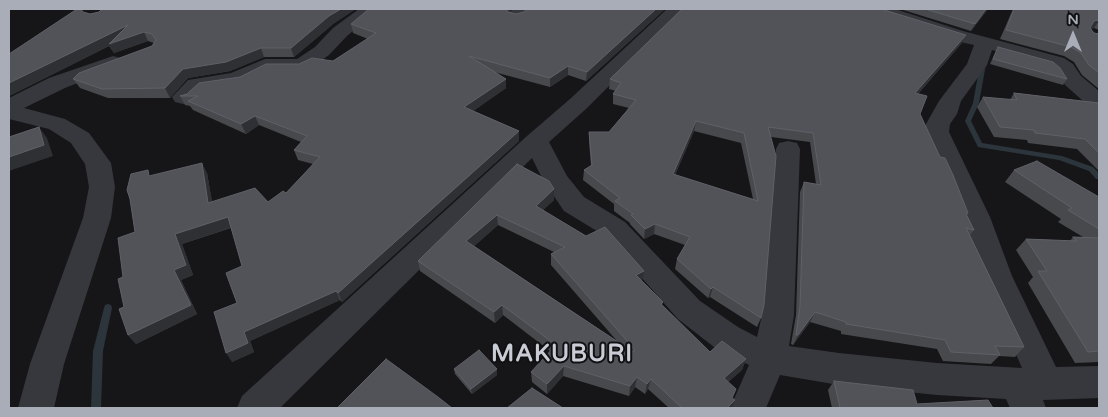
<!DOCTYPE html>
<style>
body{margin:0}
#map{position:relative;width:1108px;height:417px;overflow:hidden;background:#161618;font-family:"Varela Round",sans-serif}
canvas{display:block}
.frame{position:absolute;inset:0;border:10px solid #a8adb8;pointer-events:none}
.north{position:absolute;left:1048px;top:10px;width:50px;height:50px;-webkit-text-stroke:4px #111113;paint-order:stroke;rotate:0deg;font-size:14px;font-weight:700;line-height:20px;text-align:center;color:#a8adb8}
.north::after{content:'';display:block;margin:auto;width:18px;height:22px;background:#a8adb8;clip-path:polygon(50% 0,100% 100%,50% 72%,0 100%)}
</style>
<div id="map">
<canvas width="1108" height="417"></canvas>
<div class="frame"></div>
<div class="north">N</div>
</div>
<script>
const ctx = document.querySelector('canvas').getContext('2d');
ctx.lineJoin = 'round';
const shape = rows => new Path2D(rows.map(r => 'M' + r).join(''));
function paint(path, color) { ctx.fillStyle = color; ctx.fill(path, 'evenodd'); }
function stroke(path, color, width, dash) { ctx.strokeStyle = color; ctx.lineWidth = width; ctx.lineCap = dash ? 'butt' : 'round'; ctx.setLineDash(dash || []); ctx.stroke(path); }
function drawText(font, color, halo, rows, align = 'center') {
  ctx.font = font + ' "Varela Round",sans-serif'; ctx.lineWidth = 4; ctx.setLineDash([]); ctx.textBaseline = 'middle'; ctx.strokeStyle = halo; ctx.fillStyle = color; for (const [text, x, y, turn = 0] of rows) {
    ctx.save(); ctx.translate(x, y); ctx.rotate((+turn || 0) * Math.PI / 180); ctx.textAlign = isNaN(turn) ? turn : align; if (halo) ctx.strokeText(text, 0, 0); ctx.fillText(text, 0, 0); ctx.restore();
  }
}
paint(shape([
 [983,62,986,64,979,103,971,121,982,143,1062,156,1093,167,1099,173,1099,179,1096,179,1089,171,1059,160,978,147,965,121,973,103,980,64,983,62],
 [108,304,111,305,112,308,103,351,101,408,91,408,93,351,104,308,105,305,108,304]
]), '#2c353c');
paint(shape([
 [359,9,379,9,347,36,329,55,309,69,302,71,269,71,244,84,203,91,191,102,183,104,175,102,172,97,188,80,231,73,265,59,297,59,315,47,333,28,359,9],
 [513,9,534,9,523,19,516,21,509,19,507,15,513,9],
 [667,9,686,9,586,109,549,142,567,176,584,197,625,222,700,301,738,327,757,337,762,315,776,149,779,143,788,141,797,143,800,149,794,315,789,346,839,353,937,363,1022,368,982,276,949,184,925,132,926,124,939,101,967,64,974,45,951,40,870,13,868,9,895,9,963,31,1064,58,1073,64,1081,76,1099,91,1099,110,1091,108,1065,85,1058,72,1050,66,992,50,987,65,961,101,957,114,950,124,949,132,990,217,1012,276,1056,367,1099,366,1099,398,1043,400,1046,408,1010,408,1006,399,937,395,839,385,780,375,766,408,730,408,749,365,714,347,678,319,605,236,564,211,543,180,532,158,280,408,237,408,242,396,527,136,570,99,667,9],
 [113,56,120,58,123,62,120,66,65,88,24,108,65,119,89,133,111,163,115,187,111,218,64,364,54,408,18,408,30,364,83,218,89,187,85,164,71,143,49,129,9,119,9,98,49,78,113,56]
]), '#37383d');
paint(shape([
 [369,9,512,9,509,12,516,14,665,9,586,81,568,75,550,87,494,72,506,79,506,88,473,111,519,131,519,141,342,302,340,300,250,341,254,352,232,362,237,303,242,266,231,228,182,244,193,275,181,280,197,314,136,344,128,335,124,307,123,277,151,176,207,173,212,202,268,202,286,193,313,164,298,160,294,150,301,142,259,125,246,134,193,110,190,106,185,105,180,96,240,77,299,64,333,61,368,39,353,33,351,24],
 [900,9,988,9,971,31],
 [1013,9,1096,9,1099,10,1099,30,1094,28,1091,29,1094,33,1099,34,1099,89,1082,75,1074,62,1064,56,1000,39],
 [83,12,90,14,99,12,332,25,294,57,264,57,230,71,188,78,170,98,108,98,80,88,73,79,152,46,154,43,148,41,114,53,109,46,9,96,9,54],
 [966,35,961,44,918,94,920,114,974,230,970,235,1024,347,1015,357,999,356,991,364,943,361,937,349,841,334,841,331,810,322,793,345,791,344,796,315,800,192,804,182,816,184,810,142,771,137,761,318,757,327,710,297,708,298,675,269,677,259,685,245,654,234,644,239,630,224,630,223,614,211,614,204,583,180,584,170,591,166,589,141,589,132,609,132,629,108,613,104,613,94,616,91,609,89,610,79],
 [694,131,741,143,753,199,675,175],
 [998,47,1067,79,1063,85,990,64],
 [1014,93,1099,103,1099,171,1077,149,1028,143,1027,140,994,137,977,107,983,97,1010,100],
 [517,164,554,200,543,210,642,281,663,302,662,305,710,352,746,359,742,370,728,382,732,398,732,408,669,408,648,389,645,394,635,387,629,396,563,376,547,394,532,382,531,372,550,351,503,315,495,323,420,271,418,261],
 [498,225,554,252,551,254,551,265,617,341,474,246],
 [1014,170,1099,197,1099,362,1075,363,1028,283,1033,277,1016,250,1026,239,1070,241,1073,237,1083,237,1058,222,1061,219,1005,182],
 [454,369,497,369,497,375,472,394,455,374],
 [834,381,917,404,993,408,832,408,828,390]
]), '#47494d');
paint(shape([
 [341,9,356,9,332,25,294,57,291,48,329,16],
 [505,9,512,9,505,16],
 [656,9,665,9,586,81,587,72],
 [986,9,988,9,971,31,975,24],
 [1099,20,1099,21,1094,28,1087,30,1094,21],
 [128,25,144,32,148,41,114,53,109,46,9,96,9,83],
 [966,35,961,44,910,103,915,93],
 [261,48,264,57,230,71,188,78,170,98,165,88,183,69],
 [568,66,568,75,550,87,550,78],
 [506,79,506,88,465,117,464,107],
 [255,116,259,125,246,134,241,124],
 [696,121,694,131,671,184,673,174],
 [39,127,47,138,53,156,9,171,9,157],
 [519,131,519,141,342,302,338,293],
 [202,163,207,173,214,213,208,203],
 [554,189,554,200,536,217,536,206],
 [497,215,498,225,468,252,466,241],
 [228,217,233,227,182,244,193,275,181,280,197,314,136,344,128,335,174,270,175,234],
 [655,224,654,234,644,239,645,229],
 [644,271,642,281,636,275],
 [713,287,710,297,708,298,711,289],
 [336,291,340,300,250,341,254,352,232,362,226,353,244,332],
 [502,305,503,315,495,323,494,312],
 [815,312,810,322,793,345,798,335],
 [746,359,742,370,720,388,724,378],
 [564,366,563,376,547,394,547,384],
 [497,369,497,375,472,394,471,389],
 [637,377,635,387,629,396,630,386],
 [651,379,648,389,645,394,647,384],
 [735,400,732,408,727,408]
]), '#2f3033');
const building = shape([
 [77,9,81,9,83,12,90,14,99,12,102,9,341,9,329,16,291,48,261,48,226,62,183,69,165,88,102,89,73,79,79,73,152,46,156,40,152,34,144,32,109,44,128,25,9,83,9,54,77,9],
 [369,9,506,9,508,12,516,14,524,12,527,9,656,9,587,72,568,66,550,78,469,56,506,79,464,107,519,131,338,293,336,291,244,332,248,343,226,353,214,312,237,303,226,273,242,266,228,217,175,234,186,265,174,270,191,305,128,335,119,309,124,307,118,279,123,277,118,238,135,232,130,199,127,190,131,174,148,170,149,176,202,163,208,203,255,188,268,202,283,191,286,193,320,157,294,150,307,136,255,116,241,124,188,101,198,96,180,96,187,94,199,83,240,77,266,64,299,64,312,58,333,61,376,33,351,24,369,9],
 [682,9,881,9,966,35,915,93,927,96,920,114,940,157,945,158,953,175,968,213,966,214,974,230,966,228,1024,347,995,346,1000,355,951,352,945,340,846,324,846,322,815,312,798,335,796,335,800,306,804,182,821,185,813,133,768,127,776,156,764,305,761,318,713,287,711,289,677,259,690,237,655,224,645,229,631,215,633,214,615,201,620,198,584,170,592,165,589,132,609,132,636,100,613,94,621,83,610,79,682,9],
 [696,121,744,133,758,201,673,174,696,121],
 [925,9,986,9,975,24,925,9],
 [1014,9,1096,9,1099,10,1099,20,1094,21,1090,28,1094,33,1099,34,1099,73,1089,65,1081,53,1071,47,1006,30,1014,9],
 [998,47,1053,62,1060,68,1067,79,993,59,998,47],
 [1014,93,1099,103,1099,153,1085,139,1035,133,1034,130,1000,127,983,97,1017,100,1014,93],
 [39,127,44,145,9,157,9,137,39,127],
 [1037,161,1099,197,1099,229,1068,210,1072,208,1014,170,1037,161],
 [517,164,549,181,554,189,536,206,586,236,605,227,644,271,636,275,663,302,661,304,710,352,722,341,746,359,724,378,736,389,732,398,735,400,727,408,682,408,651,379,647,384,637,377,630,386,564,366,547,384,531,372,556,345,502,305,494,312,418,261,517,164],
 [497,215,565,247,551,254,635,350,633,352,466,241,497,215],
 [1073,237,1099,238,1099,351,1088,352,1038,271,1047,271,1026,239,1077,241,1073,237],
 [479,350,497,369,471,389,454,369,479,350],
 [386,359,438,397,452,408,337,408,386,359],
 [834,381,913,390,917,404,988,400,993,408,840,408,834,381],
 [532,388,563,408,507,408,532,388]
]);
paint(building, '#525359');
stroke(building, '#5f6168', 1);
ctx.letterSpacing = '1px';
drawText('bold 24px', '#c9ccd4', '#111113', [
 ["MAKUBURI",562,355]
]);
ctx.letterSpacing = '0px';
</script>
